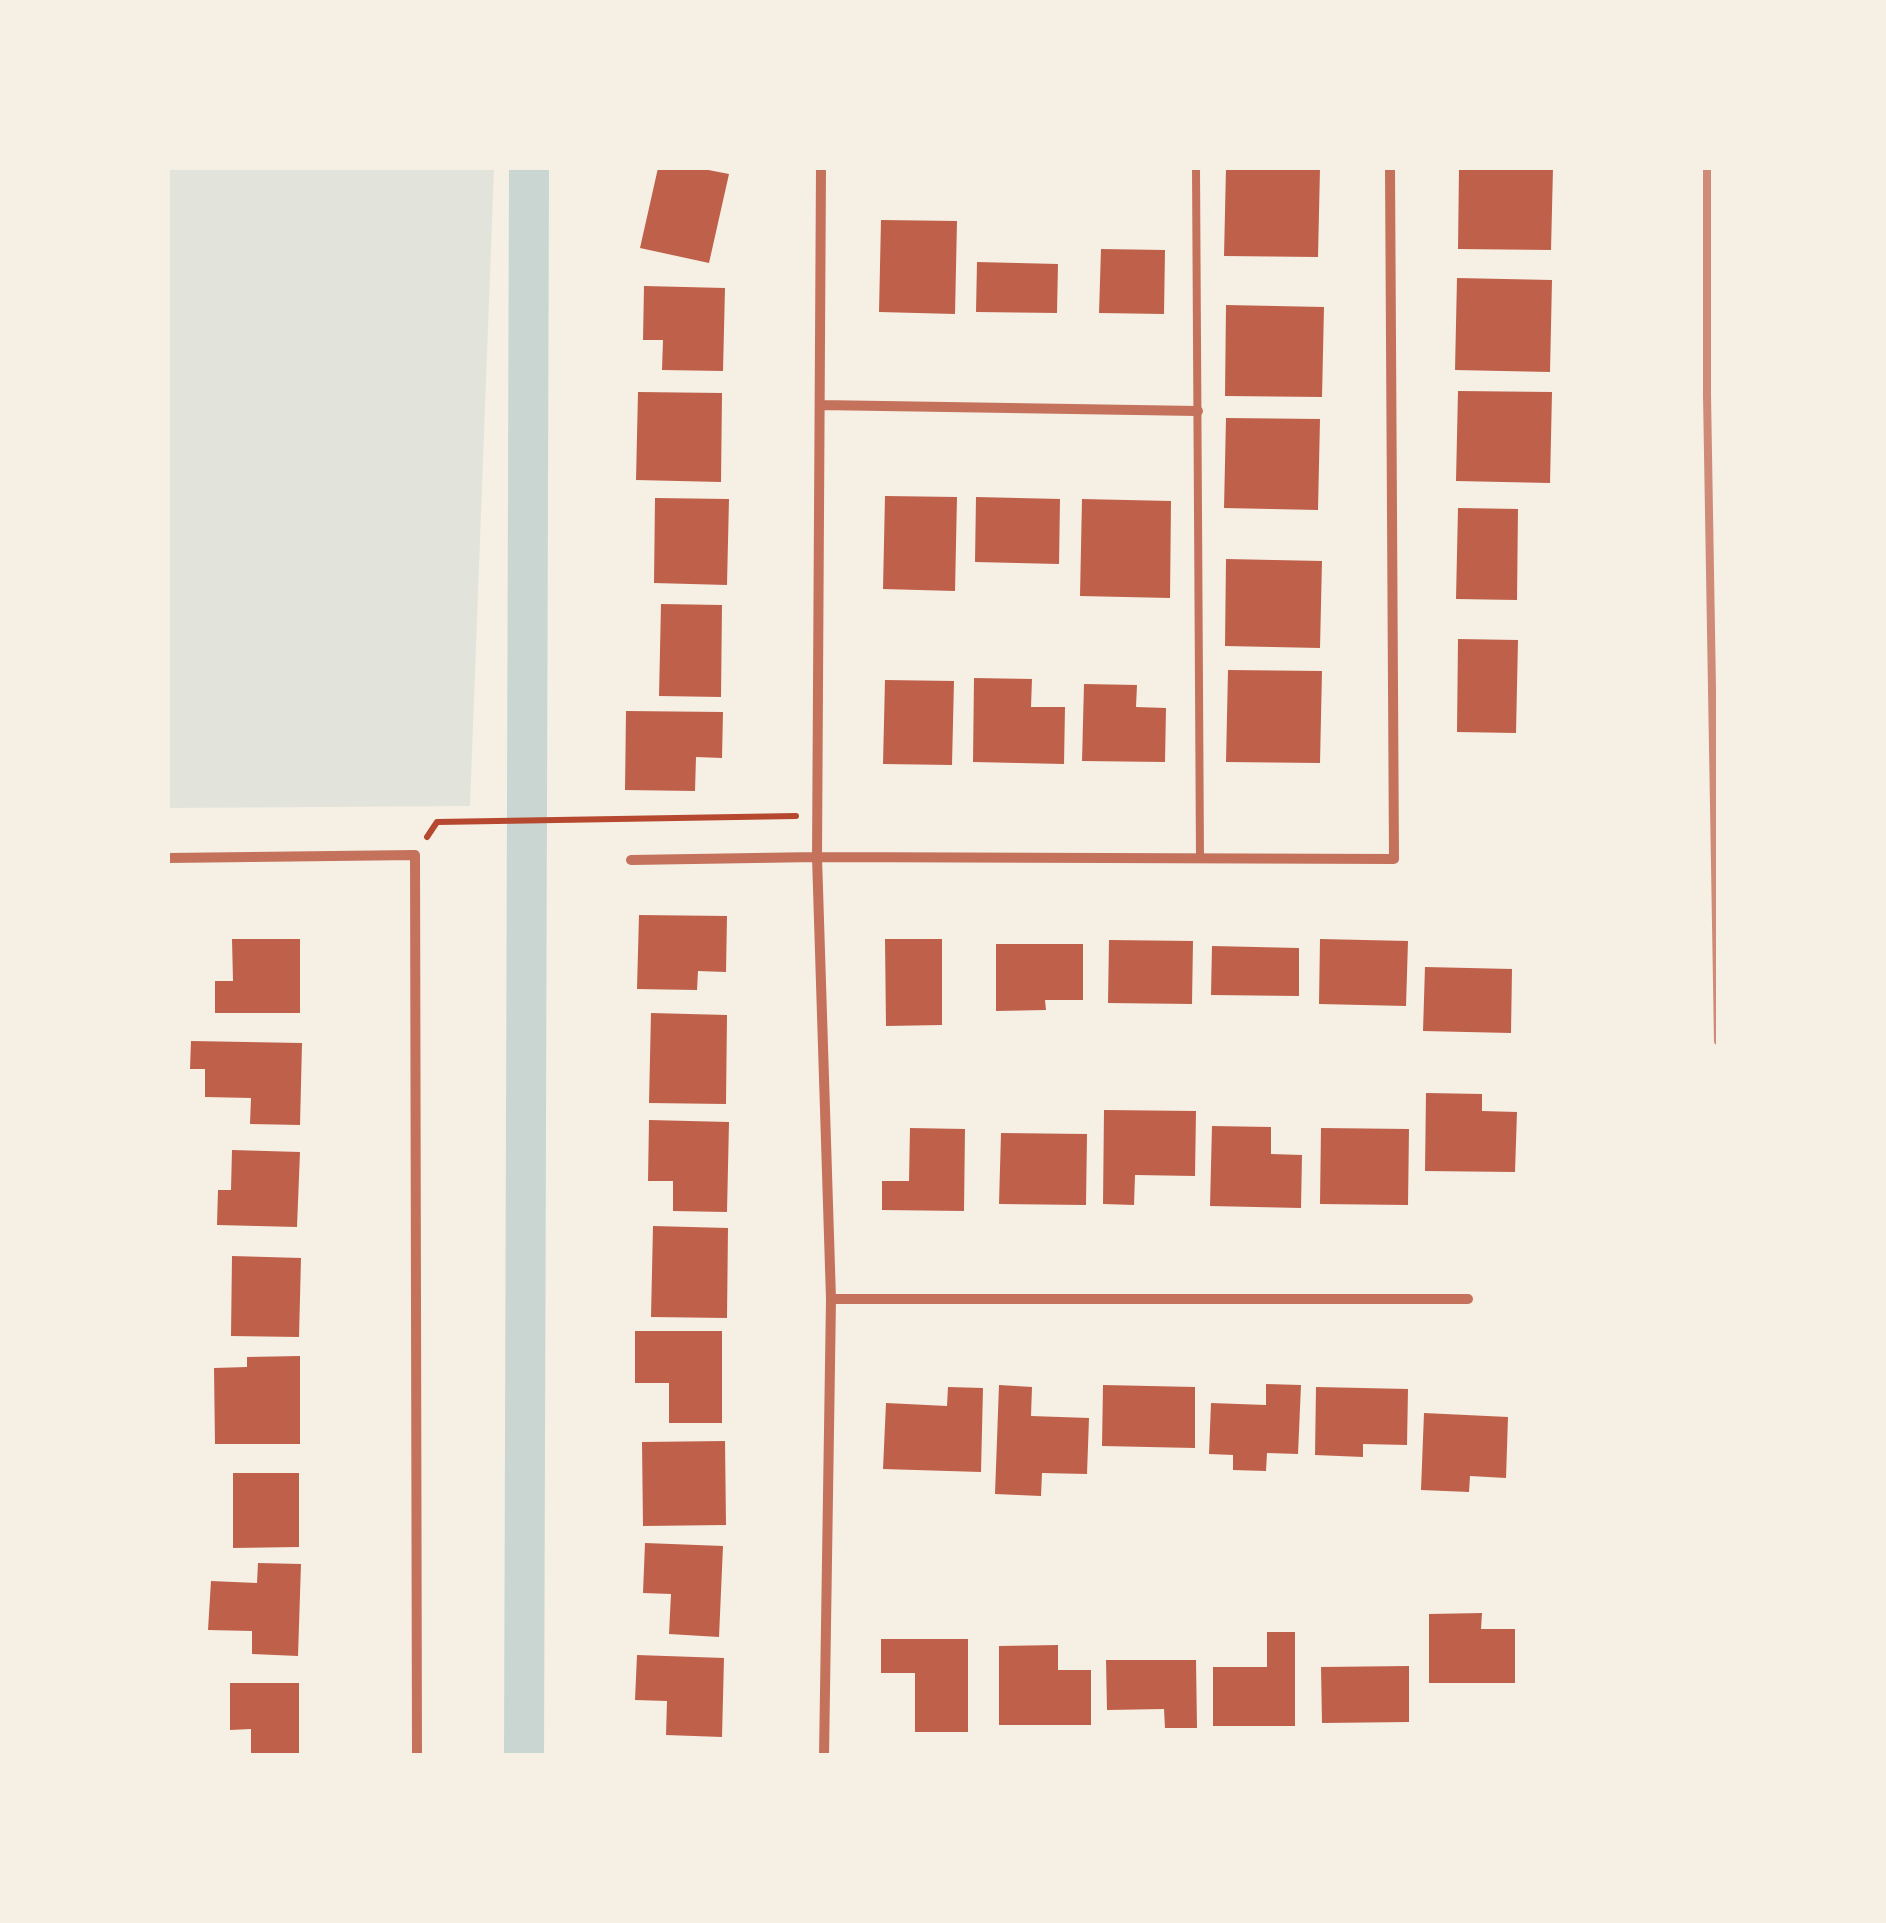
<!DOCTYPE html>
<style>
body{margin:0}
#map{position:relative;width:1886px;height:1923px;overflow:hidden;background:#f6efe4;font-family:Karla,sans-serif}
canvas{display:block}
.frame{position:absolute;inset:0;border:170px solid #f6efe4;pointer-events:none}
</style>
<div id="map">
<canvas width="1886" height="1923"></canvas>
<div class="frame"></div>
</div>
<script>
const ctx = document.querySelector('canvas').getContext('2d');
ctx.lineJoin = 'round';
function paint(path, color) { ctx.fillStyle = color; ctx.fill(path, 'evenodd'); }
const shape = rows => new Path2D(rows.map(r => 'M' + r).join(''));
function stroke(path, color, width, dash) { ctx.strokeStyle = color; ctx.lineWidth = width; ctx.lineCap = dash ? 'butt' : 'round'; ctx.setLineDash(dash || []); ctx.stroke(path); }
paint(shape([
 [168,168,494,168,470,806,168,808]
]), '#e2e4dc');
stroke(shape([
 [524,1756,529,168]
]), '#c9d6d2', 40);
paint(shape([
 [658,168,698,168,729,174,709,263,640,248],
 [1226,168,1320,168,1318,257,1224,256],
 [1459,168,1553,168,1551,250,1458,249],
 [881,220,957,221,955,314,879,312],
 [1101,249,1165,250,1164,314,1099,313],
 [977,262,1058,264,1057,313,976,312],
 [1457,278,1552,280,1550,372,1455,370],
 [644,286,725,288,723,371,662,370,663,340,643,340],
 [1226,305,1324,307,1322,397,1225,396],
 [1458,391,1552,392,1550,483,1456,481],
 [638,392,722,393,721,482,636,480],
 [1226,418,1320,419,1318,510,1224,508],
 [885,496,957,497,955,591,883,589],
 [976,497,1060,499,1059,564,975,562],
 [655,498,729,499,727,585,654,583],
 [1082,499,1171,501,1170,598,1080,596],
 [1458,508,1518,509,1517,600,1456,599],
 [1226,559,1322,561,1320,648,1225,646],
 [661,604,722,605,721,697,659,696],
 [1458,639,1518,640,1516,733,1457,732],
 [1228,670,1322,671,1320,763,1226,762],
 [974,678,1032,679,1031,707,1065,707,1064,764,973,762],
 [885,680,954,681,952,765,883,764],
 [1084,684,1137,685,1136,707,1166,708,1165,762,1082,761],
 [626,711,723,712,722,758,696,757,695,791,625,790],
 [639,915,727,916,726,972,698,971,697,990,637,989],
 [232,939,300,939,300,1013,215,1013,215,981,233,981],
 [885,939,942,939,942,1025,886,1026],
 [1320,939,1408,941,1406,1006,1319,1004],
 [1109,940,1193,941,1192,1004,1108,1003],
 [996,944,1083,944,1083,1000,1045,1000,1046,1010,996,1011],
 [1212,946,1299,948,1299,996,1211,995],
 [1425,967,1512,969,1511,1033,1423,1031],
 [651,1013,727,1015,726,1104,649,1103],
 [191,1041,302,1043,300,1125,250,1124,251,1098,205,1097,205,1069,190,1069],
 [1426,1093,1482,1094,1482,1111,1517,1112,1515,1172,1425,1171],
 [1104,1110,1196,1111,1195,1176,1135,1175,1134,1205,1103,1204],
 [649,1120,729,1122,727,1212,673,1211,673,1181,648,1181],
 [1212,1126,1271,1127,1271,1154,1302,1155,1301,1208,1210,1206],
 [910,1128,965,1129,964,1211,882,1210,882,1181,909,1181],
 [1321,1128,1409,1129,1408,1205,1320,1204],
 [1001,1133,1087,1134,1086,1205,999,1204],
 [232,1150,300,1152,297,1227,217,1225,218,1190,231,1190],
 [653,1226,728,1228,727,1318,651,1317],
 [232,1256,301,1258,299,1337,231,1336],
 [635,1331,722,1331,722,1423,669,1423,669,1383,635,1383],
 [300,1356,300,1444,215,1444,214,1368,247,1367,247,1357],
 [1266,1384,1301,1385,1298,1454,1267,1453,1266,1471,1233,1470,1233,1455,1209,1454,1211,1403,1266,1405],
 [999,1385,1032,1387,1031,1416,1089,1418,1087,1474,1042,1473,1041,1496,995,1494],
 [1103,1385,1195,1387,1195,1448,1102,1446],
 [948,1387,983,1388,981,1472,883,1469,886,1403,947,1406],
 [1316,1387,1408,1389,1407,1445,1363,1444,1363,1457,1315,1455],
 [1424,1413,1508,1417,1506,1478,1470,1476,1469,1492,1421,1490],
 [725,1441,726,1525,643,1526,642,1442],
 [233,1473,299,1473,299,1547,233,1548],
 [645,1543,723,1546,719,1637,669,1634,671,1594,643,1593],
 [258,1563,301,1564,298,1656,252,1654,252,1631,208,1630,211,1581,257,1583],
 [1482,1613,1481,1629,1515,1629,1515,1683,1429,1683,1429,1614],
 [1267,1632,1295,1632,1295,1726,1213,1726,1213,1667,1267,1667],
 [881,1639,968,1639,968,1732,915,1732,915,1673,881,1673],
 [1058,1645,1058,1670,1091,1670,1091,1725,999,1725,999,1646],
 [637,1655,724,1658,722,1737,666,1735,667,1701,635,1700],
 [1106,1660,1196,1660,1197,1728,1165,1728,1164,1709,1107,1710],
 [1409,1666,1409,1722,1322,1723,1321,1667],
 [230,1683,299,1683,299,1755,251,1755,251,1729,230,1730]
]), '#bf614a');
stroke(shape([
 [427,837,437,822,796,816]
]), '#b5482f', 6);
stroke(shape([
 [1196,168,1200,858]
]), '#c5725c', 8);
stroke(shape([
 [821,168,817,857,831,1299,824,1756],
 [820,405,1198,411],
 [168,858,415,855,417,1756],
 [631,860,817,857,1394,859,1390,168],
 [831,1299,1468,1299]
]), '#c5725c', 10);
stroke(shape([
 [1707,168,1707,395,1718,1041]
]), '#cf8b77', 8);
</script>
